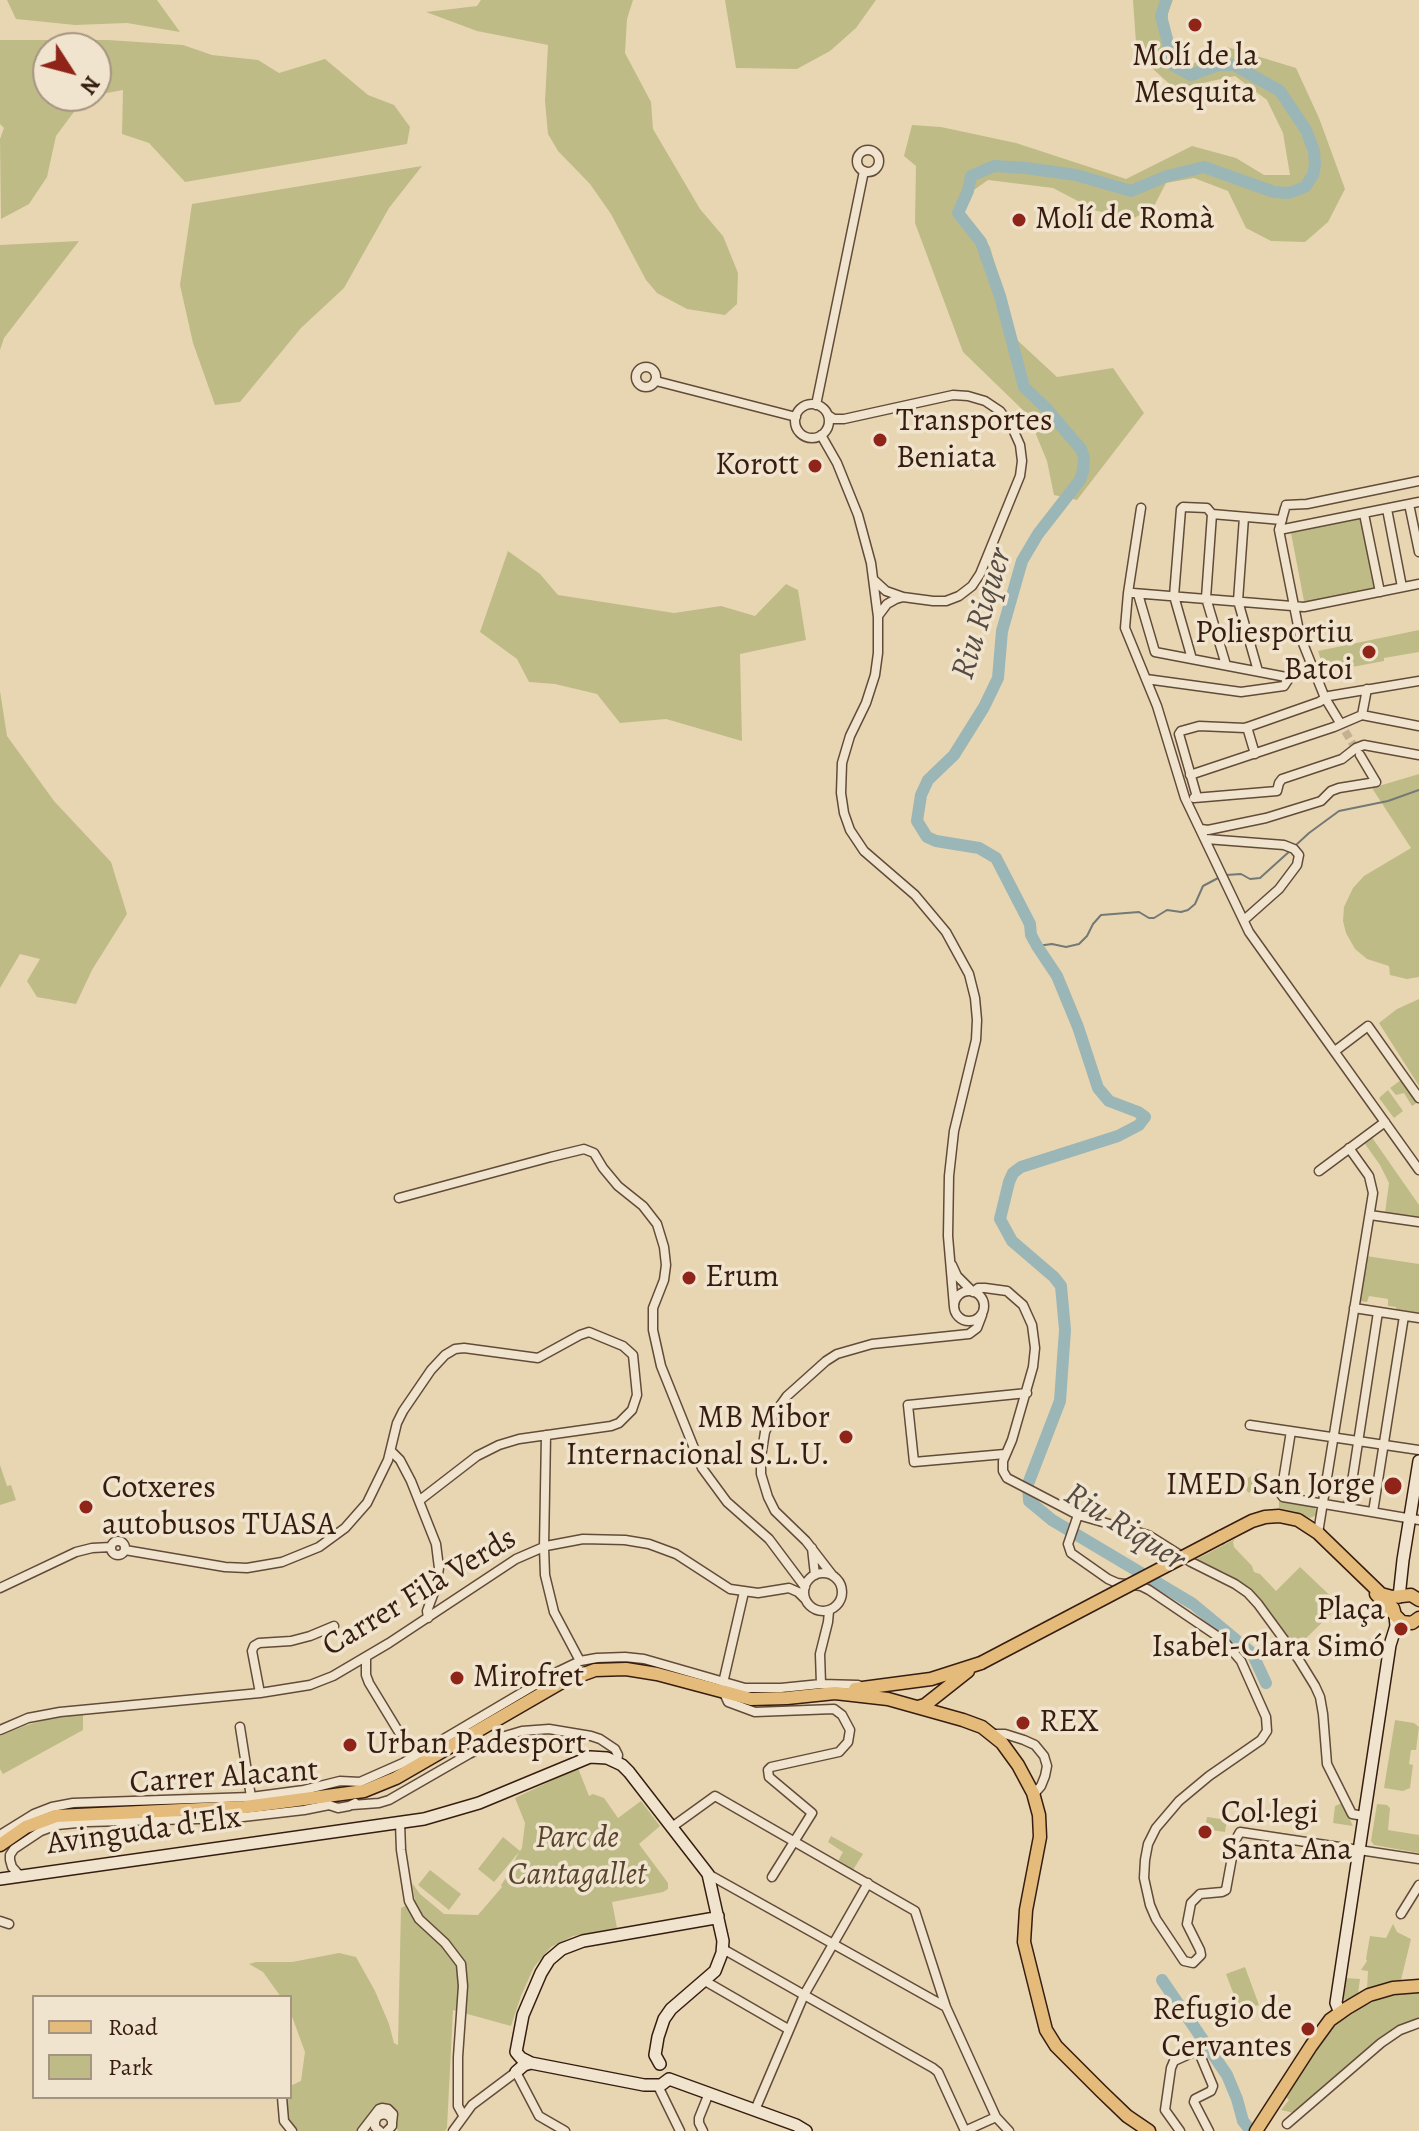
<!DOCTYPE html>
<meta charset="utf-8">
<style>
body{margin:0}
#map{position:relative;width:1419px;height:2131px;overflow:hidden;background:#e8d6b3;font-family:Alegreya,serif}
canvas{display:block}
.legend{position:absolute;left:32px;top:1995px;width:260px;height:104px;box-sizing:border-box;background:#f0e4ce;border:2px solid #a69482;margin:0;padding:10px 14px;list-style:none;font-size:24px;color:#371d10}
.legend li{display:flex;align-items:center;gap:16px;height:40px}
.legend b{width:40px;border:2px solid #a69482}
.north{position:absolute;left:32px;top:32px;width:80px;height:80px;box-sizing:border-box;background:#f0e4ce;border:2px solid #a69482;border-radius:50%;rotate:126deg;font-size:22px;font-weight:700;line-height:32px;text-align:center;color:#371d10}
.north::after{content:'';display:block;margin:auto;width:28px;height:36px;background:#8f2418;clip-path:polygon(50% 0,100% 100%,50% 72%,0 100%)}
</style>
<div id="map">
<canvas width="1419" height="2131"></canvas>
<ul class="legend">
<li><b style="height:10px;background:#e4bb7a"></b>Road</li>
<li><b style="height:22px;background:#bebb87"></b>Park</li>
</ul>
<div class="north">N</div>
</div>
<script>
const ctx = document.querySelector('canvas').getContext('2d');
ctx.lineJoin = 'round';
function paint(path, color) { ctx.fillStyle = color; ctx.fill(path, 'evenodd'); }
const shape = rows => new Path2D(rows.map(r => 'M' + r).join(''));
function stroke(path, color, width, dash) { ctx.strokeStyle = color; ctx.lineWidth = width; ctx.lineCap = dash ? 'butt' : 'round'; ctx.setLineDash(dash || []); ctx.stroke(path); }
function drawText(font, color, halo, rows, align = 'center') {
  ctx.font = font + ' Alegreya,serif'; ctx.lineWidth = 7; ctx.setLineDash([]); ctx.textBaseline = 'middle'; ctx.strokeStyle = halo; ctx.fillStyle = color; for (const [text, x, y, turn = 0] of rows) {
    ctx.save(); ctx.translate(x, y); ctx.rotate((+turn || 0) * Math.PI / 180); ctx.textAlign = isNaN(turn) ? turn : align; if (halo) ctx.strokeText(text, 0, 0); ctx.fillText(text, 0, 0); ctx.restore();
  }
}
paint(shape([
 [7,0,157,0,180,32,127,23,75,25,16,19],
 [481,0,633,0,627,19,625,53,651,102,653,129,700,209,723,236,738,273,737,304,725,315,687,309,657,293,646,280,611,214,590,184,558,151,548,134,545,101,548,45,477,31,426,12,477,6],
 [725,0,876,0,856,28,830,51,797,69,736,68],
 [1133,0,1173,0,1168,13,1168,54,1186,67,1227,47,1296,68,1319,118,1345,189,1328,222,1305,242,1271,241,1246,228,1228,191,1194,178,1166,183,1153,208,1134,218,1097,211,1053,188,988,180,957,202,990,247,1016,339,1057,377,1113,368,1144,413,1077,500,1054,495,1047,461,1028,415,963,352,915,223,916,166,904,156,912,125,941,127,1016,143,1126,179,1192,146,1236,158,1264,175,1290,175,1283,133,1267,100,1235,76,1175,89,1153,69,1136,43],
 [0,40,108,40,183,45,212,55,258,60,279,73,325,59,368,95,394,105,410,127,407,144,185,182,149,143,122,134,123,90,96,95,96,48,48,48,48,96,90,96,85,97,56,136,47,177,29,204,1,219,0,139,4,128,0,124],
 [422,166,389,208,344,288,301,328,240,402,215,405,193,343,180,285,192,204],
 [79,241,4,338,0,350,0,245],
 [1360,517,1363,521,1376,588,1307,603,1304,601,1291,533,1294,531],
 [508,551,540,574,558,595,674,613,721,606,755,616,786,584,798,590,806,640,740,654,742,741,666,719,620,723,597,694,555,684,529,682,517,659,480,632],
 [1419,630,1419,652,1384,658,1384,661,1352,667,1325,672,1318,651],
 [0,691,7,736,54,801,111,862,127,914,92,970,76,1004,37,997,27,981,40,959,20,954,0,988],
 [1419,774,1419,977,1407,979,1390,975,1389,966,1367,959,1355,949,1346,933,1343,921,1344,907,1353,888,1364,876,1411,848,1372,788],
 [1419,999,1419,1086,1379,1023,1397,1009],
 [1401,1080,1418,1102,1412,1106,1404,1093,1396,1095,1390,1088],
 [1388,1090,1403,1111,1394,1118,1379,1098],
 [1371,1136,1419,1205,1419,1218,1385,1213,1389,1183,1380,1165,1363,1141],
 [1366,1256,1419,1264,1419,1315,1396,1311,1396,1307,1388,1306,1388,1299,1369,1296,1367,1302,1359,1301],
 [0,1465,7,1486,11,1485,16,1500,0,1505],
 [1258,1469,1266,1477,1249,1493,1241,1485],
 [1279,1500,1313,1506,1318,1512,1315,1516,1310,1518,1296,1512,1279,1508],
 [1235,1539,1233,1542,1234,1547,1252,1566,1254,1572,1260,1574,1276,1591,1300,1567,1340,1605,1296,1648,1244,1585,1222,1571,1218,1573,1195,1560],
 [83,1715,83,1730,3,1774,0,1769,0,1736,24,1726,55,1717],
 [1395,1720,1414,1723,1419,1727,1416,1750,1411,1750,1409,1764,1413,1765,1410,1788,1403,1791,1384,1788],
 [578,1768,589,1796,593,1794,604,1798,618,1818,641,1801,660,1826,639,1844,668,1883,668,1889,663,1892,612,1902,617,1928,573,1936,551,1947,534,1967,521,1996,511,2026,453,2010,447,2128,445,2131,398,2131,391,2114,386,2111,364,2131,298,2131,285,2114,283,2097,290,2097,290,2086,301,2081,305,2052,290,2011,290,1997,281,1997,263,1972,249,1964,256,1962,292,1962,339,1953,356,1957,375,1991,389,2024,394,2043,398,2045,401,1908,415,1901,412,1883,420,1894,444,1914,478,1915,502,1887,501,1885,512,1869,511,1867,519,1852,494,1882,478,1869,503,1837,520,1851,522,1848,525,1823,515,1798],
 [1342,1803,1353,1826,1333,1823,1335,1806],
 [1377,1804,1387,1805,1390,1808,1388,1830,1419,1835,1419,1853,1374,1845,1371,1841],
 [1207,1817,1227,1820,1225,1832,1205,1829],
 [831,1836,863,1854,853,1870,838,1861,843,1852,828,1842],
 [430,1870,461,1894,449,1910,418,1885],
 [1393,1924,1397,1932,1411,1939,1401,1980,1367,1989,1368,1971,1361,1970,1367,1961,1366,1959,1370,1936,1386,1938],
 [1245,1967,1259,2005,1240,2011,1226,1974],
 [1345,1978,1360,1979,1358,1994,1347,2000,1342,1999],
 [1419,1993,1419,2020,1371,2047,1294,2113,1281,2110,1289,2100,1286,2097,1321,2043,1336,2025,1361,2008,1379,1999,1401,1994]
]), '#bebb87');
stroke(shape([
 [1296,845,1309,833,1339,811,1388,801,1419,790],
 [1226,875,1241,874,1250,879,1260,878,1291,850],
 [1037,946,1052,944,1066,947,1079,944,1087,936,1093,924,1101,915,1139,912,1149,918,1154,918,1167,910,1181,912,1188,910,1195,904,1203,886,1220,877]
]), '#737974', 2);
stroke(shape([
 [1166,0,1161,16,1174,66,1191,75,1218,65,1234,65,1280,91,1306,130,1314,151,1315,165,1313,175,1305,187,1289,193,1274,192,1204,167,1167,176,1131,191,1076,175,1026,168,994,166,971,176,968,191,958,213,981,242,1000,296,1024,387,1045,407,1081,449,1084,458,1083,471,1080,480,1038,534,1022,561,1002,631,998,678,984,707,954,755,928,780,921,795,917,821,927,837,936,841,979,848,996,858,1030,924,1031,935,1037,946,1057,976,1078,1027,1098,1088,1109,1101,1138,1112,1145,1117,1139,1125,1118,1136,1021,1167,1013,1173,1009,1182,1000,1219,1012,1241,1054,1277,1061,1286,1065,1330,1060,1401,1028,1484,1029,1501,1052,1520,1193,1604,1252,1653,1266,1683],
 [1162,1980,1227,2075,1237,2099,1243,2121,1251,2131]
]), '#9bb6b7', 12);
stroke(shape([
 [1339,721,1357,751]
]), '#c5b192', 8, [8, 4]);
const street = shape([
 '857 161a11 11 0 1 1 22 0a11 11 0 1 1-22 0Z',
 '636 377a10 10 0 1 1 20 0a10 10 0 1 1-20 0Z',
 [656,381,796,417],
 '795 421a17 17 0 1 1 34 0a17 17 0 1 1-34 0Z',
 [816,405,864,171],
 [828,415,834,419,844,419,953,395,968,396,985,401,1000,411,1012,427,1020,445,1022,461,1020,476,980,574,972,586,959,596,946,601,933,601,903,597,896,599,887,604,878,616],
 [821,435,837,463,858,515,871,563,878,617,878,653,875,675,866,703,850,736,842,763,841,793,844,813,850,830,864,851,915,895,946,932,969,974,975,998,977,1020,976,1040,954,1131,949,1176,948,1236,954,1307],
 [1409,504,1419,552],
 [1286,505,1307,504,1419,481],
 [1141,508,1128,593,1125,628,1157,706,1185,798,1249,932,1419,1170],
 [1285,508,1279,530,1300,636,1325,698,1339,721],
 [1387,509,1402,587],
 [1212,514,1206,598,1226,665],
 [1364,514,1380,592],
 [1244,517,1238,601,1258,671],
 [1279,530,1419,502],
 [874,580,886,591,903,597],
 [1133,593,1304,607,1419,584],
 [1138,594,1155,652,1286,677,1288,680,1284,686,1241,692,1146,679],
 [1192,659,1174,596,1181,509,1183,507,1207,508,1212,514,1282,520],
 [1362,715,1367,689],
 [1247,727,1255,754],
 [1190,775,1334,727,1362,715,1419,726],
 [1197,797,1179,734,1181,731,1199,726,1245,728,1319,702,1329,696,1419,681],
 [1194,798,1277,791,1279,783,1282,779,1342,759,1356,748,1364,745,1419,755],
 [1201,829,1208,830,1266,818,1321,801,1331,791,1339,788,1376,782,1360,755],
 [1206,839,1284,845,1294,849,1299,855,1297,865,1279,889,1244,920],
 [1335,1051,1368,1026,1419,1098],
 [1319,1171,1385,1122],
 [399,1198,551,1157,584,1149,594,1153,603,1168,618,1186,643,1206,657,1224,664,1247,666,1265,664,1280,653,1308,653,1330,661,1366,702,1468,727,1502,769,1539,805,1587],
 [1370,1215,1419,1222],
 [952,1265,957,1276,972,1291],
 '954 1306a15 15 0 1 1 30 0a15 15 0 1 1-30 0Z',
 [973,1292,978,1288,985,1288,1007,1291,1023,1305,1032,1325,1035,1348,1033,1367,1012,1440,1003,1461,1003,1471,1007,1478,1078,1515,1148,1535,1191,1562,1235,1584,1248,1593,1258,1604,1299,1660,1315,1686,1320,1697,1323,1714,1327,1764,1352,1814,1364,1816],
 [1354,1308,1419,1318],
 [1250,1425,1419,1450],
 [1291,1431,1281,1494,1283,1497,1419,1520],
 [546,1435,544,1547,545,1575,554,1612,580,1661],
 [391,1451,400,1460,411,1481,436,1544,439,1568,436,1587,427,1611,428,1618],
 [1005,1454,914,1462,908,1405,1027,1393],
 [1348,1508,1378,1312],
 [1373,1512,1404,1316],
 [1078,1515,1068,1544,1071,1553,1108,1579,1117,1583,1141,1586,1149,1590,1223,1640,1241,1661,1266,1717,1267,1731,1261,1740,1209,1776,1179,1801,1156,1828,1148,1844,1145,1860,1144,1878,1150,1905,1156,1919,1184,1961,1193,1963,1201,1955,1200,1950,1187,1924,1191,1903,1200,1894,1222,1892,1226,1890,1235,1841,1240,1832,1419,1859],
 [1318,1533,1373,1193,1369,1176,1349,1148],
 '111 1548a7 7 0 1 1 14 0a7 7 0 1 1-14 0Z',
 [812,1548,815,1575],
 [125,1550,225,1567,247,1568,282,1562,319,1547,345,1528,367,1503,388,1460,397,1423,403,1411,431,1370,445,1355,455,1349,464,1348,538,1358,580,1335,589,1332,623,1346,633,1355,637,1395,632,1410,619,1423,611,1426,519,1439,499,1445,477,1456,420,1500],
 '804 1592a19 19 0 1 1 38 0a19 19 0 1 1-38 0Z',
 [833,1576,806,1541,775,1511,768,1497,761,1474,761,1457,765,1432,772,1417,787,1396,826,1361,837,1354,872,1344,969,1334,977,1328,982,1315],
 [0,1588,76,1552,92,1548,111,1547],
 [366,1657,366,1675,369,1683,414,1757],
 [723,1683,744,1592],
 [821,1684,820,1654,828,1622,829,1611],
 [260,1693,252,1651,254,1646,259,1643,291,1641,310,1636,334,1626],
 [724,1693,728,1702,755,1712,834,1709,842,1715,850,1730,848,1742,839,1752,771,1767,768,1770,769,1777,812,1813,772,1877],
 [240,1727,251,1797],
 [0,1730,28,1718,60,1712,260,1693,310,1685,333,1676,389,1643,516,1559,546,1546,583,1539,625,1540,649,1544,676,1554,730,1589,758,1593,789,1588,798,1592,805,1599],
 [993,1734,1005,1734,1024,1740,1035,1745,1044,1756,1047,1766,1045,1776,1041,1786,1033,1795],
 [327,1802,329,1805,338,1808,349,1806,355,1803],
 [352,1805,379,1803,389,1800,469,1754,505,1736,522,1731,549,1729,591,1736,600,1739,615,1749,618,1755,617,1762],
 [400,1823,401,1850,409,1901,419,1919,445,1943,461,1964,463,1986,458,2057,458,2106,463,2115],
 [672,1827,715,1796,915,1911,946,2007,996,2117,1009,2131],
 [0,1835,34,1814,52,1807,73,1803,251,1797,304,1790,340,1781,360,1782,403,1763,557,1672,580,1661,597,1658,625,1657,644,1659,745,1688,781,1688,821,1684,858,1685],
 [708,1874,946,2007],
 [20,1876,12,1867,10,1860,10,1855,14,1849,41,1831,57,1825,87,1822,234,1818,304,1810,329,1805],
 [1401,1914,1419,1885],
 [0,1921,9,1924],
 [723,1949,933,2068,938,2072,965,2131],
 [705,1981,788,2029],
 [516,2072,539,2116,565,2131],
 [658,2086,680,2131],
 [282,2097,284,2121,292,2131],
 [755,2110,804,1995,868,1883],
 [1287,2124,1381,2043,1400,2030,1419,2023],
 [362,2131,379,2109,382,2108,388,2109,393,2114,392,2123],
 [380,2131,375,2127,375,2121,378,2116,384,2114,389,2116,392,2120,392,2126,387,2131],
 [453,2131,472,2105,516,2072],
 [703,2131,699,2123,699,2118,709,2093],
 [965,2131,996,2117],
 [1180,2131,1165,2110,1171,2068,1174,2061,1194,2052,1200,2055,1213,2086,1211,2091,1195,2099,1194,2102,1209,2131]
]);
const secondary = shape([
 [1399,1597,1403,1560,1419,1461],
 [0,1879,424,1819,479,1803,590,1757,607,1758,622,1765,629,1772,708,1874,723,1941,722,1953,715,1971,671,2009,664,2019,658,2037,655,2055,660,2064],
 [1340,2013,1336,2003,1390,1645,1396,1626,1395,1615],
 [531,2063,521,2058,516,2052,523,2015,541,1973,549,1960,562,1949,583,1941,715,1918,718,1916],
 [516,2072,524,2065,531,2063,644,2085,661,2085,669,2079],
 [669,2079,796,2125,806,2131]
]);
const primary = shape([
 [1221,1537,1252,1521,1265,1517,1279,1516,1298,1520,1318,1533,1381,1594,1392,1597,1411,1595,1419,1600],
 [1376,1594,1394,1614],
 [1393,1608,1395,1615,1402,1622,1412,1623,1419,1618],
 [855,1689,931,1679,981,1663],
 [918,1707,925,1705,968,1671],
 [0,1845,26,1827,56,1816,245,1807,364,1791,396,1778,562,1682,595,1670,626,1669,657,1674,751,1699,787,1698,835,1693,888,1699,963,1720,982,1727,1002,1743,1018,1765,1033,1793,1039,1815,1040,1837,1026,1910,1024,1942,1046,2030,1056,2046,1101,2091,1127,2116,1149,2131],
 [1256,2131,1311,2046,1330,2020,1347,2008,1369,1995,1393,1988,1419,1986]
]);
stroke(street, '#634b39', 11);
stroke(secondary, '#371d10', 14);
stroke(primary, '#371d10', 15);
stroke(street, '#f0e4ce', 8);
stroke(secondary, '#f0e4ce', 11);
stroke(primary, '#e4bb7a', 12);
const primaryBridge = shape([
 [981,1663,1221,1537]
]);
stroke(primaryBridge, '#371d10', 15, []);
stroke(primaryBridge, '#e4bb7a', 12);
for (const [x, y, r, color] of [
 [1195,25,8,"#8f2418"],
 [1019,220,8,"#8f2418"],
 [880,440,8,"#8f2418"],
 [815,466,8,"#8f2418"],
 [1369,652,8,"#8f2418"],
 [689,1278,8,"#8f2418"],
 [846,1437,8,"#8f2418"],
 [1393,1486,10,"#8f2418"],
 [86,1507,8,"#8f2418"],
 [1401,1629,8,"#8f2418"],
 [457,1678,8,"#8f2418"],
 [1023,1723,8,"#8f2418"],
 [350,1745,8,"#8f2418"],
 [1205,1832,8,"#8f2418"],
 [1308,2029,8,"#8f2418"]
]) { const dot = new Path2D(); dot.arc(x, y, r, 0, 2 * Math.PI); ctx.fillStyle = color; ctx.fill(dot); stroke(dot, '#f0e4ce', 3); }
drawText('32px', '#371d10', '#f0e4ce', [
 ["Molí de la",1195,57,"center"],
 ["Mesquita",1195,94,"center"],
 ["Molí de Romà",1035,220],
 ["Transportes",896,422],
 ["Beniata",896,459],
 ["Korott",799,466,"right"],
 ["Poliesportiu",1353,634,"right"],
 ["Batoi",1353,671,"right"],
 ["Erum",705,1278],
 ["MB Mibor",830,1419,"right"],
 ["Internacional S.L.U.",830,1456,"right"],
 ["IMED San Jorge",1375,1486,"right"],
 ["Cotxeres",102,1489],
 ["autobusos TUASA",102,1526],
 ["Plaça",1385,1611,"right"],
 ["Isabel-Clara Simó",1385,1648,"right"],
 ["Mirofret",473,1678],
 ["REX",1039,1723],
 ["Urban Padesport",366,1745],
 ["Col·legi",1221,1814],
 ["Santa Ana",1221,1851],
 ["Refugio de",1292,2011,"right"],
 ["Cervantes",1292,2048,"right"]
], 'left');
drawText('32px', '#371d10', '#f0e4ce', [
 ["Carrer Filà Verds",420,1593,-31],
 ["Carrer Alacant",224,1778,-4],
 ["Avinguda d'Elx",144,1832,-8]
]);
drawText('italic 32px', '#59442e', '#f0e4ce', [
 ["Parc de",577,1839],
 ["Cantagallet",577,1876]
]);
drawText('italic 34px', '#554b42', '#f0e4ce', [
 ["Riu Riquer",983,614,-73],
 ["Riu Riquer",1124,1528,32]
]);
</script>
